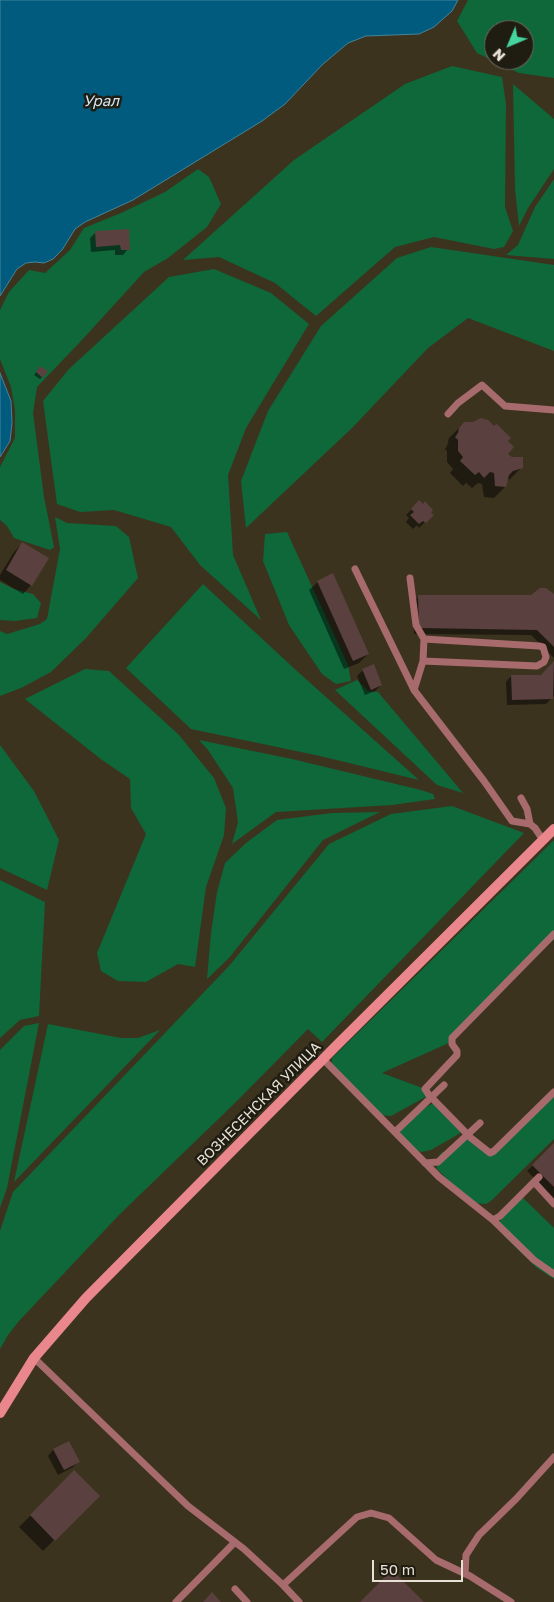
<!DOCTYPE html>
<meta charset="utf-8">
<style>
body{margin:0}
#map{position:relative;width:554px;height:1602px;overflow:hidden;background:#3c331e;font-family:"Golos Text",sans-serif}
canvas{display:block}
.north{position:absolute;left:484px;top:20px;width:50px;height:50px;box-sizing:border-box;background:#1f1c12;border:1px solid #6f6b60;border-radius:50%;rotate:225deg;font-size:14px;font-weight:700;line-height:20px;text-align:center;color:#e7e2d5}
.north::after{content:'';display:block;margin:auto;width:18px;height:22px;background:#44d49f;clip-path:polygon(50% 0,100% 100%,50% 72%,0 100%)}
.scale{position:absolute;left:372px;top:1560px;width:91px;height:22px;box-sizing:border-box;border:2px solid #e7e2d5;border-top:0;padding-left:6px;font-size:15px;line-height:18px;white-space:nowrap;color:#e7e2d5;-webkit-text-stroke:4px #1f1c12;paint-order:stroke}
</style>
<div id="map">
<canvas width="554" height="1602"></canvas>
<div class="north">N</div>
<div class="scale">50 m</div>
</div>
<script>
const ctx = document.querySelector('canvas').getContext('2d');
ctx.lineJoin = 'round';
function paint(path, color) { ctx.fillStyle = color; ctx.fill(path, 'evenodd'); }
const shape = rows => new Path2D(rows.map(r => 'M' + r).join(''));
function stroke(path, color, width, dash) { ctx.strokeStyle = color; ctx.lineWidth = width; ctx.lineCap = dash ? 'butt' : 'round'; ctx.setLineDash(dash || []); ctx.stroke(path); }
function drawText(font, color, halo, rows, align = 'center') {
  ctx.font = font + ' "Golos Text",sans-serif'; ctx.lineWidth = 5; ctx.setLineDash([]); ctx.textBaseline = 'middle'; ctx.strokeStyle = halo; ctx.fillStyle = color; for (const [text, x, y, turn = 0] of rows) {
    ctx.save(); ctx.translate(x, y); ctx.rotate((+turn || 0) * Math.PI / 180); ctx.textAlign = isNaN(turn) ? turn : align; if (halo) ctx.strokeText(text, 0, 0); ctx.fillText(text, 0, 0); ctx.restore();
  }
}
paint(shape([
 [468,0,554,0,554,78,519,73,477,53,457,21],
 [494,30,524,30,524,60,494,60],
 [452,66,502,77,506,104,505,207,513,231,504,247,494,249,434,237,395,247,316,316,275,283,219,257,183,260,294,160,405,84],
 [513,84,554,119,554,169,528,208,519,226,515,189],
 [198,169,209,177,221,204,207,227,168,258,144,272,81,341,37,387,33,413,44,497,54,547,50,550,14,538,7,526,0,520,0,467,15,438,15,410,11,387,0,359,0,310,9,292,29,270,45,273,70,250,84,228,121,213,165,192],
 [554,179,554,259,506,255,518,245,535,207],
 [431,247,554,265,554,351,468,318,428,348,352,428,246,528,241,481,268,411,321,326,397,258],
 [214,269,271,293,309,324,246,428,228,475,233,555,261,620,200,565,171,527,114,510,80,512,57,504,43,401,69,369,169,277],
 [55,517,67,523,116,526,129,537,138,578,86,638,51,672,21,688,0,696,0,631,7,634,40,624,47,619,60,549],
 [287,532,348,665,351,681,336,684,322,674,289,625,263,561,265,534],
 [0,582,14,589,33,594,41,603,37,618,15,621,0,620],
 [203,584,298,672,419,780,320,756,191,729,126,668],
 [85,669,109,671,179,735,214,778,226,808,224,835,206,887,195,967,178,964,146,982,118,981,101,971,97,953,146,834,131,808,130,779,102,760,25,699],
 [357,680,368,691,378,692,463,793,437,785,335,690],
 [199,740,292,759,421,790,433,794,435,799,392,805,276,812,232,844,238,822,233,788,208,750],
 [0,745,34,791,59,840,47,890,0,868],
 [452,806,524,833,322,1042,308,1029,237,1101,119,1215,19,1321,8,1335,0,1349,0,1231,13,1192,229,966,329,844,391,814],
 [380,812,323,840,229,958,207,979,211,933,217,892,225,863,246,843,277,820,332,813],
 [554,840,554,935,451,1042,382,1073,425,1089,429,1095,391,1116,379,1115,335,1070,332,1063,332,1058],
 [0,880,45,902,39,1016,20,1020,0,1038],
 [39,1023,7,1188,0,1208,0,1050,24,1026],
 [48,1024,121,1038,138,1038,160,1030,14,1182],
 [554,1092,554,1139,492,1200,486,1204,472,1203,437,1169,436,1161,441,1153,471,1138,489,1152],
 [435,1102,464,1131,431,1150,421,1152,416,1150,401,1135,400,1124,403,1120],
 [521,1196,554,1228,554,1279,537,1268,504,1236,500,1228,500,1221,502,1214]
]), '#0e683a');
const water = shape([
 [0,0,458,0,452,11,434,27,419,34,366,36,348,43,323,64,285,104,262,121,133,200,85,222,75,229,62,250,53,259,44,263,35,262,26,263,17,269,0,296,0,0],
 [0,373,11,401,12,423,10,441,0,457,0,373]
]);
paint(water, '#005b7f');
stroke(water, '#458499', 1);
paint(shape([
 [96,232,128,249,123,255,115,255,115,250,91,252,90,238],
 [38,370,42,377,40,379,34,375],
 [461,426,506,441,506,454,521,468,510,479,505,480,505,487,494,498,484,497,482,484,478,483,472,488,466,483,463,486,450,473,453,469,447,462,447,451,445,449,447,446,449,438],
 [419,502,432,515,419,528,417,525,413,529,406,522,409,518,406,515],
 [22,544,31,585,23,594,0,580,0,575,14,552],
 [318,582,368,654,359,663,344,669,309,590],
 [419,597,554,606,554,658,531,635,414,634,413,602],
 [554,662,554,696,546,704,507,705,506,682,511,676,541,676],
 [363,670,381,685,375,691,365,695,357,676],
 [554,1144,554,1207,549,1202,554,1198,527,1171],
 [68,1442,79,1461,73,1467,58,1475,48,1456,53,1450],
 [74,1472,98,1496,43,1551,19,1527]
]), '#0007');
paint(shape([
 [129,229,130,250,121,250,120,245,96,247,95,231],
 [40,366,48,371,43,378,36,372],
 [481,418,488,420,494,426,497,424,511,438,508,441,514,447,508,454,512,457,523,457,523,468,513,471,509,475,506,487,495,486,494,473,490,472,484,478,479,472,475,475,460,461,463,457,458,451,458,440,455,437,458,433,459,428,464,422,473,422],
 [419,500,423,504,425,501,433,510,431,513,434,515,426,523,423,521,419,524,410,515,414,512,411,509],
 [22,542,49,558,32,586,6,570],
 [333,573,369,654,353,661,317,581],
 [540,588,546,588,554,594,554,647,537,630,419,628,418,595,531,595],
 [554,661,553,699,512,700,511,675,541,675],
 [374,664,382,685,371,690,362,669],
 [554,1143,554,1187,532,1165],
 [69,1441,80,1462,64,1470,53,1449],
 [74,1470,100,1496,55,1541,30,1515],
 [392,1570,424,1602,360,1602],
 [212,1592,221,1602,203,1602]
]), '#5a403f');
stroke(shape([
 [448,414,458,403,482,385,505,406,554,410],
 [355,569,414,690,484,781,512,821,530,824,535,828,543,840],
 [410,578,416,625,424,639,423,661,414,690],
 [423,661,537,666,544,662,546,657,543,647,539,646,424,639],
 [521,798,527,809,530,824],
 [554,934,452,1038,452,1044,457,1051,457,1055,425,1089,429,1095,471,1138,490,1153,494,1151,554,1092],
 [323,1059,439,1177,493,1220],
 [395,1132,444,1085],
 [425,1163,438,1162,480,1123],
 [539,1177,500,1216,493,1220,534,1260,554,1274],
 [534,1182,554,1204],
 [34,1358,188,1506,244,1549,283,1585,357,1517,371,1513,389,1518,436,1560,470,1576,511,1602],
 [465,1574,466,1555,479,1535,516,1499,554,1457],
 [283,1585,299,1602],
 [235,1589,247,1602],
 [176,1602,235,1542]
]), '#a86b6d', 7);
stroke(shape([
 [0,1413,34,1358,86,1298,335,1047,554,829]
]), '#e9878c', 10);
drawText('14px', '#e7e2d5', '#1f1c12', [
 ["ВОЗНЕСЕНСКАЯ УЛИЦА",259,1104,-45]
]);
drawText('italic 15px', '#d2e7f4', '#1f1c12', [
 ["Урал",101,101]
]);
</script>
